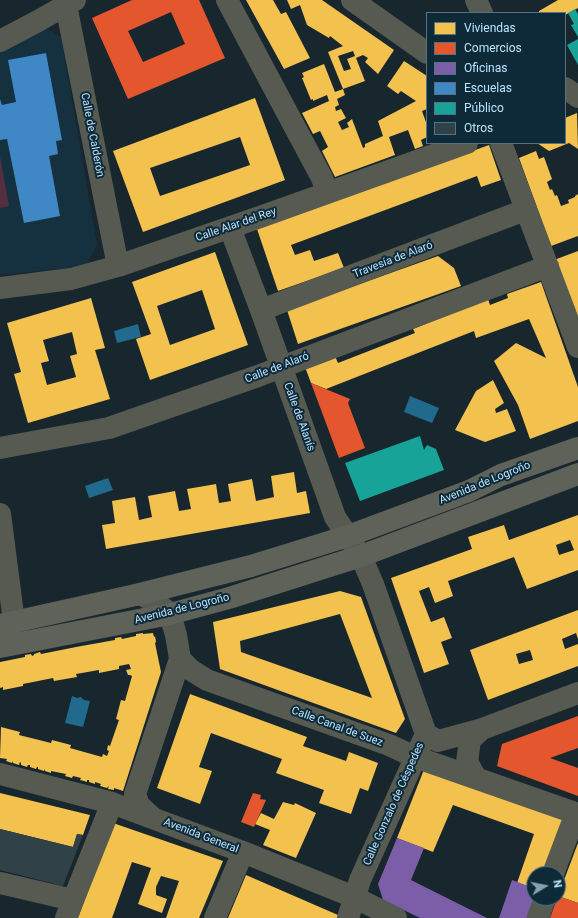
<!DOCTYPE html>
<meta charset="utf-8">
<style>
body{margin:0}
#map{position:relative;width:578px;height:918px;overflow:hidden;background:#18262e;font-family:Roboto,sans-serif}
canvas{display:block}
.legend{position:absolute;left:426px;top:12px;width:140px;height:132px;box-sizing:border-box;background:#0e2938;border:1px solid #547486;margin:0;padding:5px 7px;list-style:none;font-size:12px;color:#bce4fc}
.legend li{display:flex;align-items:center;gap:8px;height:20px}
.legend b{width:20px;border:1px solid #547486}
.north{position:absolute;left:526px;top:866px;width:40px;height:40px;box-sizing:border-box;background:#0e2938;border:1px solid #547486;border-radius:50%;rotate:80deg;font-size:11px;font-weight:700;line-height:16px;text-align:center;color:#bce4fc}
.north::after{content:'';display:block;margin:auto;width:14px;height:18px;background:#83a2b4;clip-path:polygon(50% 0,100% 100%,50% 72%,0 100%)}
</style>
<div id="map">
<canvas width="578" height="918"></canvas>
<ul class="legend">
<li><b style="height:11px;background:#f2c14e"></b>Viviendas</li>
<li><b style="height:11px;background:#e4572e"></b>Comercios</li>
<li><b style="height:11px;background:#7b5ea7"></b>Oficinas</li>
<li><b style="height:11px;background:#3f88c5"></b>Escuelas</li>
<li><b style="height:11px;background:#17a398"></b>Público</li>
<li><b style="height:11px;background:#304248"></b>Otros</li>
</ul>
<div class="north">N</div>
</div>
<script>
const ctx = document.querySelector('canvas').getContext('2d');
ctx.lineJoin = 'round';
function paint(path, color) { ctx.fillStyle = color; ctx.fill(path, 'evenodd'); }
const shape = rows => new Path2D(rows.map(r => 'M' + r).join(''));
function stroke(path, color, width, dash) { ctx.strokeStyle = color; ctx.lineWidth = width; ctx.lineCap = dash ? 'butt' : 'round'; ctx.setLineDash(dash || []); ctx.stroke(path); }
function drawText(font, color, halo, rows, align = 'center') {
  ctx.font = font + ' Roboto,sans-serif'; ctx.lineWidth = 4; ctx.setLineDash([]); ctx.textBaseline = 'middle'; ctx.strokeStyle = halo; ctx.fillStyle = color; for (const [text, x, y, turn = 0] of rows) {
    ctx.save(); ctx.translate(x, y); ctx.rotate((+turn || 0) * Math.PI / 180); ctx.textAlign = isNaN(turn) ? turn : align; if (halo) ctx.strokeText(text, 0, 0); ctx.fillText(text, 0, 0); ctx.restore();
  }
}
paint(shape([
 [45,27,61,37,97,244,86,266,0,275,0,51]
]), '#153140');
paint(shape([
 [0,157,9,206,0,208]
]), '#552f40');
paint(shape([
 [138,324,141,337,117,343,114,331],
 [410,396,439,408,432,423,404,412],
 [108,478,113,490,89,498,85,486],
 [72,696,77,698,81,697,84,700,90,701,83,727,65,723]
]), '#206a8e');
paint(shape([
 [246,0,273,0,281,14,286,12,310,58,284,69],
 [287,0,322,0,394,50,378,74,365,62,368,58,363,55,356,58,365,81,343,89,328,52,343,46,330,36,329,38,307,25,300,5,291,9],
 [353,51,355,56,347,59,351,69,344,71,338,56],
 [558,0,578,0,578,8,565,15,565,13,539,13,539,11],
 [404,61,427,76,427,109,422,111,427,125,427,137,421,140,423,146,415,149,408,130,389,137,395,155,335,177,322,151,328,147,320,131,313,134,302,113,329,101,327,95,313,101,313,99,311,100,302,78,304,77,302,73,324,64,335,92,343,89,345,95,337,99,339,105,335,107,336,111,341,109,346,118,338,122,342,130,349,127,347,123,352,119,363,148,365,147,365,144,383,136,378,121,416,101,401,91,398,94,387,86],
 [255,98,285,180,143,232,113,151],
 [240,137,250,165,160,196,150,168],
 [577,113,578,149,569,143,549,151,537,143,565,143,565,118],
 [489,145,501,180,481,187,477,176,291,245,295,255,310,250,314,261,338,253,344,268,278,291,257,229],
 [536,151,539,159,544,157,552,179,547,182,550,190,552,189,555,196,557,195,561,206,569,203,568,200,575,197,575,196,578,194,578,236,551,246,519,158],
 [578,251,578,322,554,260],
 [215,252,248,345,150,380,136,339,151,334,132,282],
 [202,290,215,329,170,345,157,306],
 [438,256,454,268,461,286,298,344,287,310],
 [541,282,578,387,578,421,530,439,518,405,494,361,516,343,546,358,529,319,476,338,474,331,326,389,311,383,305,367,335,356,338,363,415,333,413,329,488,299,490,305,508,298,507,294],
 [91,298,105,348,95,350,110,399,28,423,14,374,21,372,7,323],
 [72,332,77,354,70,356,76,377,47,385,41,363,49,361,43,340],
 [493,380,504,403,495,409,496,413,507,409,516,431,485,442,455,430,476,391],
 [294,472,297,493,306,491,310,513,106,549,102,525,115,523,112,501,135,497,139,520,152,517,148,496,175,491,179,511,191,509,187,489,216,484,219,503,231,501,228,484,252,479,256,501,274,497,271,476],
 [578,515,578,570,527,589,514,557,448,581,453,596,435,603,429,587,419,591,431,622,444,617,452,638,441,642,449,664,424,673,391,578,472,549,468,537,504,525,509,540],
 [570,540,574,550,559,555,556,545],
 [340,591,361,597,405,719,396,733,220,669,213,622],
 [340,614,372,698,241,652,240,641],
 [578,610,578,639,576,633,562,639,565,649,578,644,578,666,488,700,470,650],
 [530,650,533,660,519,664,516,654],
 [143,633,143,634,153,633,154,637,155,636,156,642,155,643,161,672,123,791,114,788,114,790,108,789,109,786,107,788,100,786,101,784,95,782,95,784,89,782,89,780,87,780,87,782,84,781,80,780,81,778,73,776,72,778,65,776,66,774,51,771,51,773,45,771,44,769,44,771,38,769,38,767,37,767,36,769,30,767,30,765,28,765,27,767,21,765,21,763,20,762,19,765,13,763,13,761,12,763,6,761,7,759,0,758,1,727,20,732,19,735,51,743,52,740,71,745,70,748,102,757,103,754,107,756,109,751,107,750,108,745,110,746,119,720,116,719,121,700,125,701,132,676,130,675,128,675,126,670,131,669,129,664,119,666,119,669,99,673,99,670,76,674,77,677,54,681,53,678,23,684,23,686,3,690,3,687,0,688,0,662,25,657,25,655,31,654,32,656,34,655,34,654,40,652,41,654,76,647,115,640,115,638,121,637,122,639,136,636,136,634],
 [190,694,307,737,303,746,346,761,349,752,378,763,368,791,360,788,351,814,319,803,324,790,276,773,282,759,211,733,199,767,212,771,200,804,157,788],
 [425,767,563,819,544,874,534,874,534,888,517,883,534,834,453,805,433,852,397,838],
 [0,793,90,815,83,835,77,834,73,847,0,829],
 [283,802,294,805,295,803,316,813,296,858,263,845,270,830,255,824,261,813,274,819],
 [113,823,223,861,199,918,166,918,179,881,161,876,156,887,156,895,167,899,162,913,138,904,151,868,132,862,112,918,78,918],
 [578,843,578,903,558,896],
 [246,875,338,915,337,918,228,918]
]), '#f2c14e');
paint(shape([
 [132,0,199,0,225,58,128,99,92,18],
 [171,12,185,44,143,62,128,31],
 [311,383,350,399,348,403,365,448,339,458],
 [578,716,578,748,550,758,578,768,578,796,497,766,502,744],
 [253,793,261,795,260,799,266,800,254,827,241,822],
 [558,896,578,903,578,918,550,918]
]), '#e4572e');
paint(shape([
 [397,838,424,848,411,880,487,918,420,918,383,900,378,884],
 [512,880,534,888,534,898,529,918,499,918]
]), '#7b5ea7');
paint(shape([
 [46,53,62,140,56,141,58,154,49,156,60,216,24,223,7,139,0,140,0,99,2,105,16,102,8,60]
]), '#3f88c5');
paint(shape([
 [575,9,578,14,578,37,571,25,574,24,568,13],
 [578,39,578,65,567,45],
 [420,436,424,450,427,445,436,449,444,470,360,501,345,463]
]), '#17a398');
paint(shape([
 [0,829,73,847,77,834,83,835,63,886,0,870]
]), '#304248');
stroke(shape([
 [227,0,322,178,327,193],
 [352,0,427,53],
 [476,0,482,13],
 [66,5,118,266],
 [0,41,38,21,75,0],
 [565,88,578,97],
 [501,143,578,347],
 [230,228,261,310,335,517,361,556,373,584,426,734,360,880,348,918],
 [0,288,71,279,118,266,260,217,467,143],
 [261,310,525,210],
 [0,448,109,428,258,376,548,266],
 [0,514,14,622],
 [140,594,157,603,170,614,176,635,180,659,191,670,207,680,389,745,415,757,578,814],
 [426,734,438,741,482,729,578,693],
 [0,774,112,803,243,852,354,897,396,918],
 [476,778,467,762,470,740,482,729],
 [153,818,139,805,135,794,180,659],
 [553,874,576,813],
 [0,883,73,900],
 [66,918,112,803],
 [215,918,243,852],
 [538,918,545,898]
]), '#565a51', 22);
stroke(shape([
 [0,625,140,594,251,566,348,536,469,491,501,475,578,448],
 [0,647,170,614,229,598,361,556,578,474]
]), '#5e6259', 22);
drawText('11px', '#bce4fc', '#0e2938', [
 ["Calle de Calderón",92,135,79],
 ["Calle Alar del Rey",236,225,-19],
 ["Travesía de Alaró",393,260,-21],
 ["Calle de Alaró",277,368,-21],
 ["Calle de Alanís",299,417,70],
 ["Avenida de Logroño",485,483,-22],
 ["Avenida de Logroño",182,609,-14],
 ["Calle Canal de Suez",337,727,20],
 ["Calle Gonzalo de Céspedes",394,804,-66],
 ["Avenida General",201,836,21]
]);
</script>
